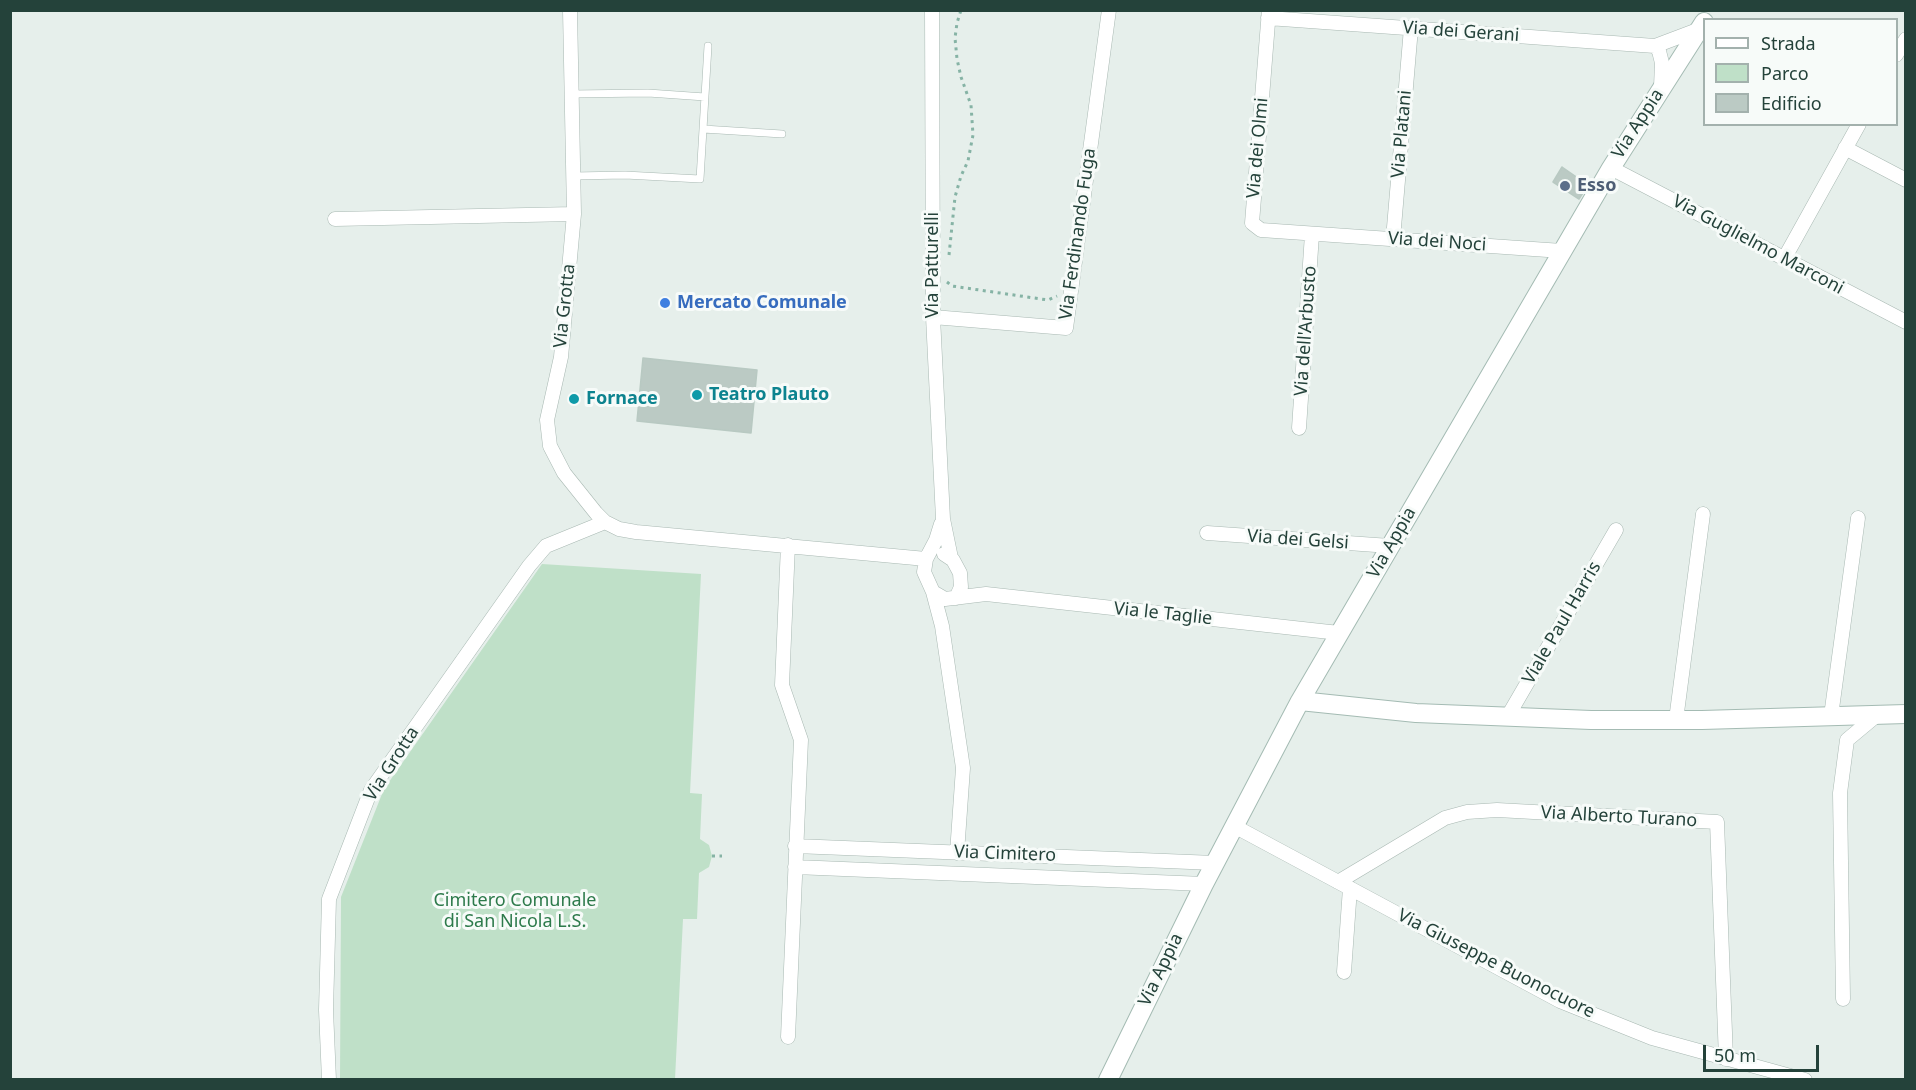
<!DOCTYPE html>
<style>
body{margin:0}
#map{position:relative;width:1916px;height:1090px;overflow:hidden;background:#e6efeb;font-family:"Noto Sans",sans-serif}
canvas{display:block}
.frame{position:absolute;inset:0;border:12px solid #24423a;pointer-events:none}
.legend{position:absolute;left:1703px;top:18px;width:195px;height:108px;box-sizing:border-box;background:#f7fbf9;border:2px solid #a3b1ad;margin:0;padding:8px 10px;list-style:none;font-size:18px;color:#24423a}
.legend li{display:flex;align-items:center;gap:12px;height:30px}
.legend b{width:30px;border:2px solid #a3b1ad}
.scale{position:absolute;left:1703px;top:1045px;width:116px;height:27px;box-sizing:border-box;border:3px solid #24423a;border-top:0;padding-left:8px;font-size:18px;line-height:21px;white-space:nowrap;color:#24423a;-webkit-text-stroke:4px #f7fbf9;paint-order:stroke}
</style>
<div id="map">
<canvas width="1916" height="1090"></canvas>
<div class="frame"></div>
<ul class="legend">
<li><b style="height:8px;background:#fff"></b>Strada</li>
<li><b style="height:16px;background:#bfe0c8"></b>Parco</li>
<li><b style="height:16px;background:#bbcac4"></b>Edificio</li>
</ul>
<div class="scale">50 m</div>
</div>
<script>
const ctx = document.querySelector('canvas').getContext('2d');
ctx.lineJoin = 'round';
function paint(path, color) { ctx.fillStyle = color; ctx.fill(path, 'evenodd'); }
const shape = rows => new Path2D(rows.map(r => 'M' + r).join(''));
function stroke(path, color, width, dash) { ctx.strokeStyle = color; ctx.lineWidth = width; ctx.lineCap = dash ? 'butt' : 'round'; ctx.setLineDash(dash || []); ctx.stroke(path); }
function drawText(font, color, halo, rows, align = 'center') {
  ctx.font = font + ' "Noto Sans",sans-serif'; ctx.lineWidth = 6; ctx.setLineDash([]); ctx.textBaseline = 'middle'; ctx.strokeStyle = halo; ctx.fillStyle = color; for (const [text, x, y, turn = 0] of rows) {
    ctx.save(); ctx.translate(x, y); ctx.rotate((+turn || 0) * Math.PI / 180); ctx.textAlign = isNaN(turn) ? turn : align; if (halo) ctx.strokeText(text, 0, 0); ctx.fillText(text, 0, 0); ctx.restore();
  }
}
paint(shape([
 [542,564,701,574,690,793,702,794,700,839,709,845,712,856,709,867,699,873,697,919,683,919,675,1079,340,1079,341,897,384,789]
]), '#bfe0c8');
const building = shape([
 [1562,167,1588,185,1579,199,1553,182,1562,167],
 [643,358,757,370,751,433,637,421,643,358]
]);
paint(building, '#bbcac4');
stroke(building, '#b8c9c2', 1.5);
const lane = shape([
 [572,94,648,93,705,97],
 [703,129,782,134],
 [574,176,625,175,700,179,708,46]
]);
const street = shape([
 [570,10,574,214,561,357,547,420,550,446,564,473,596,513,605,522,619,529,636,532,926,559],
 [932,10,933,317,943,519,951,558],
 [1269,10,1252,223,1261,230,1562,251],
 [1268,18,1655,46,1700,29],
 [1655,46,1659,51,1662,63,1661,87],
 [1896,55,1906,39],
 [1845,148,1906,180],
 [1611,168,1906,322],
 [335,219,574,214],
 [1393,239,1411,28],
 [1784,259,1859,124],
 [933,317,1066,328,1109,10],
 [1299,428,1312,234],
 [941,524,936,540,926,559,924,572,933,592,942,626,963,768,957,853],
 [1207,533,1390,546],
 [788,545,782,685,801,740,788,1037],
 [944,554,953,560,960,573,961,587,956,598],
 [933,592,945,599,986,594,1339,633],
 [1508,716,1616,530],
 [1831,716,1858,518],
 [1676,720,1703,514],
 [1234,826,1560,1001,1652,1038,1805,1080],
 [795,846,1215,863],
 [795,867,1204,884],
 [1338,882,1445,818,1467,812,1497,810,1717,822,1726,1059],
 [1344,972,1350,888],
 [1843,999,1840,793,1847,740,1877,715],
 [329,1080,326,1010,329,899,371,790,529,566,546,546,605,522]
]);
const secondary = shape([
 [1300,701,1416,713,1591,720,1702,720,1906,714],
 [1108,1080,1204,884,1300,701,1611,168,1704,22]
]);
stroke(lane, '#a8b8b2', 8);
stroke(street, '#a8b8b2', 15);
stroke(secondary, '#a4bbb3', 20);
stroke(shape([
 [949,255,955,197,961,176,968,161,973,135,971,105,961,77,957,59,955,38,957,23,961,10],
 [947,282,952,286,1048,300,1057,296],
 [712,856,722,856]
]), '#86b3a5', 3, [3, 4.5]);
stroke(lane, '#fff', 7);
stroke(street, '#fff', 14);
stroke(secondary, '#fff', 18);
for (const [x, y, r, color] of [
 [1565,186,6,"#5c6f8a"],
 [665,303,6,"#3f7fe0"],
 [697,395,6,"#0f9aa8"],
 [574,399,6,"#0f9aa8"]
]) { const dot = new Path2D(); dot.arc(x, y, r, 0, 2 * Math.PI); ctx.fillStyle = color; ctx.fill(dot); stroke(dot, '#f7fbf9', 2); }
drawText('18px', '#24423a', '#f7fbf9', [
 ["Via dei Gerani",1461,32,4],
 ["Via Appia",1638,124,-57],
 ["Via Platani",1402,134,-85],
 ["Via dei Olmi",1258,148,-85],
 ["Via Ferdinando Fuga",1078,234,-82],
 ["Via dei Noci",1437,242,4],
 ["Via Guglielmo Marconi",1758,245,28],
 ["Via Patturelli",933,265,-90],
 ["Via Grotta",565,306,-84],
 ["Via dell'Arbusto",1306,331,-86],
 ["Via dei Gelsi",1298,540,4],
 ["Via Appia",1392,543,-60],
 ["Via le Taglie",1163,614,6],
 ["Viale Paul Harris",1562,623,-60],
 ["Via Grotta",392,764,-57],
 ["Via Alberto Turano",1619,817,3],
 ["Via Cimitero",1005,854,2],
 ["Via Giuseppe Buonocuore",1496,964,27],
 ["Via Appia",1161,970,-64]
]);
drawText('bold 18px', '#4e5e75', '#f7fbf9', [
 ["Esso",1577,186]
], 'left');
drawText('bold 18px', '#366cbe', '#f7fbf9', [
 ["Mercato Comunale",677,303]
], 'left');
drawText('bold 18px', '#0d838f', '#f7fbf9', [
 ["Teatro Plauto",709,395],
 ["Fornace",586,399]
], 'left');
drawText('18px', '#2d7a4b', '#f7fbf9', [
 ["Cimitero Comunale",515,901],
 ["di San Nicola L.S.",515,922]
]);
</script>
